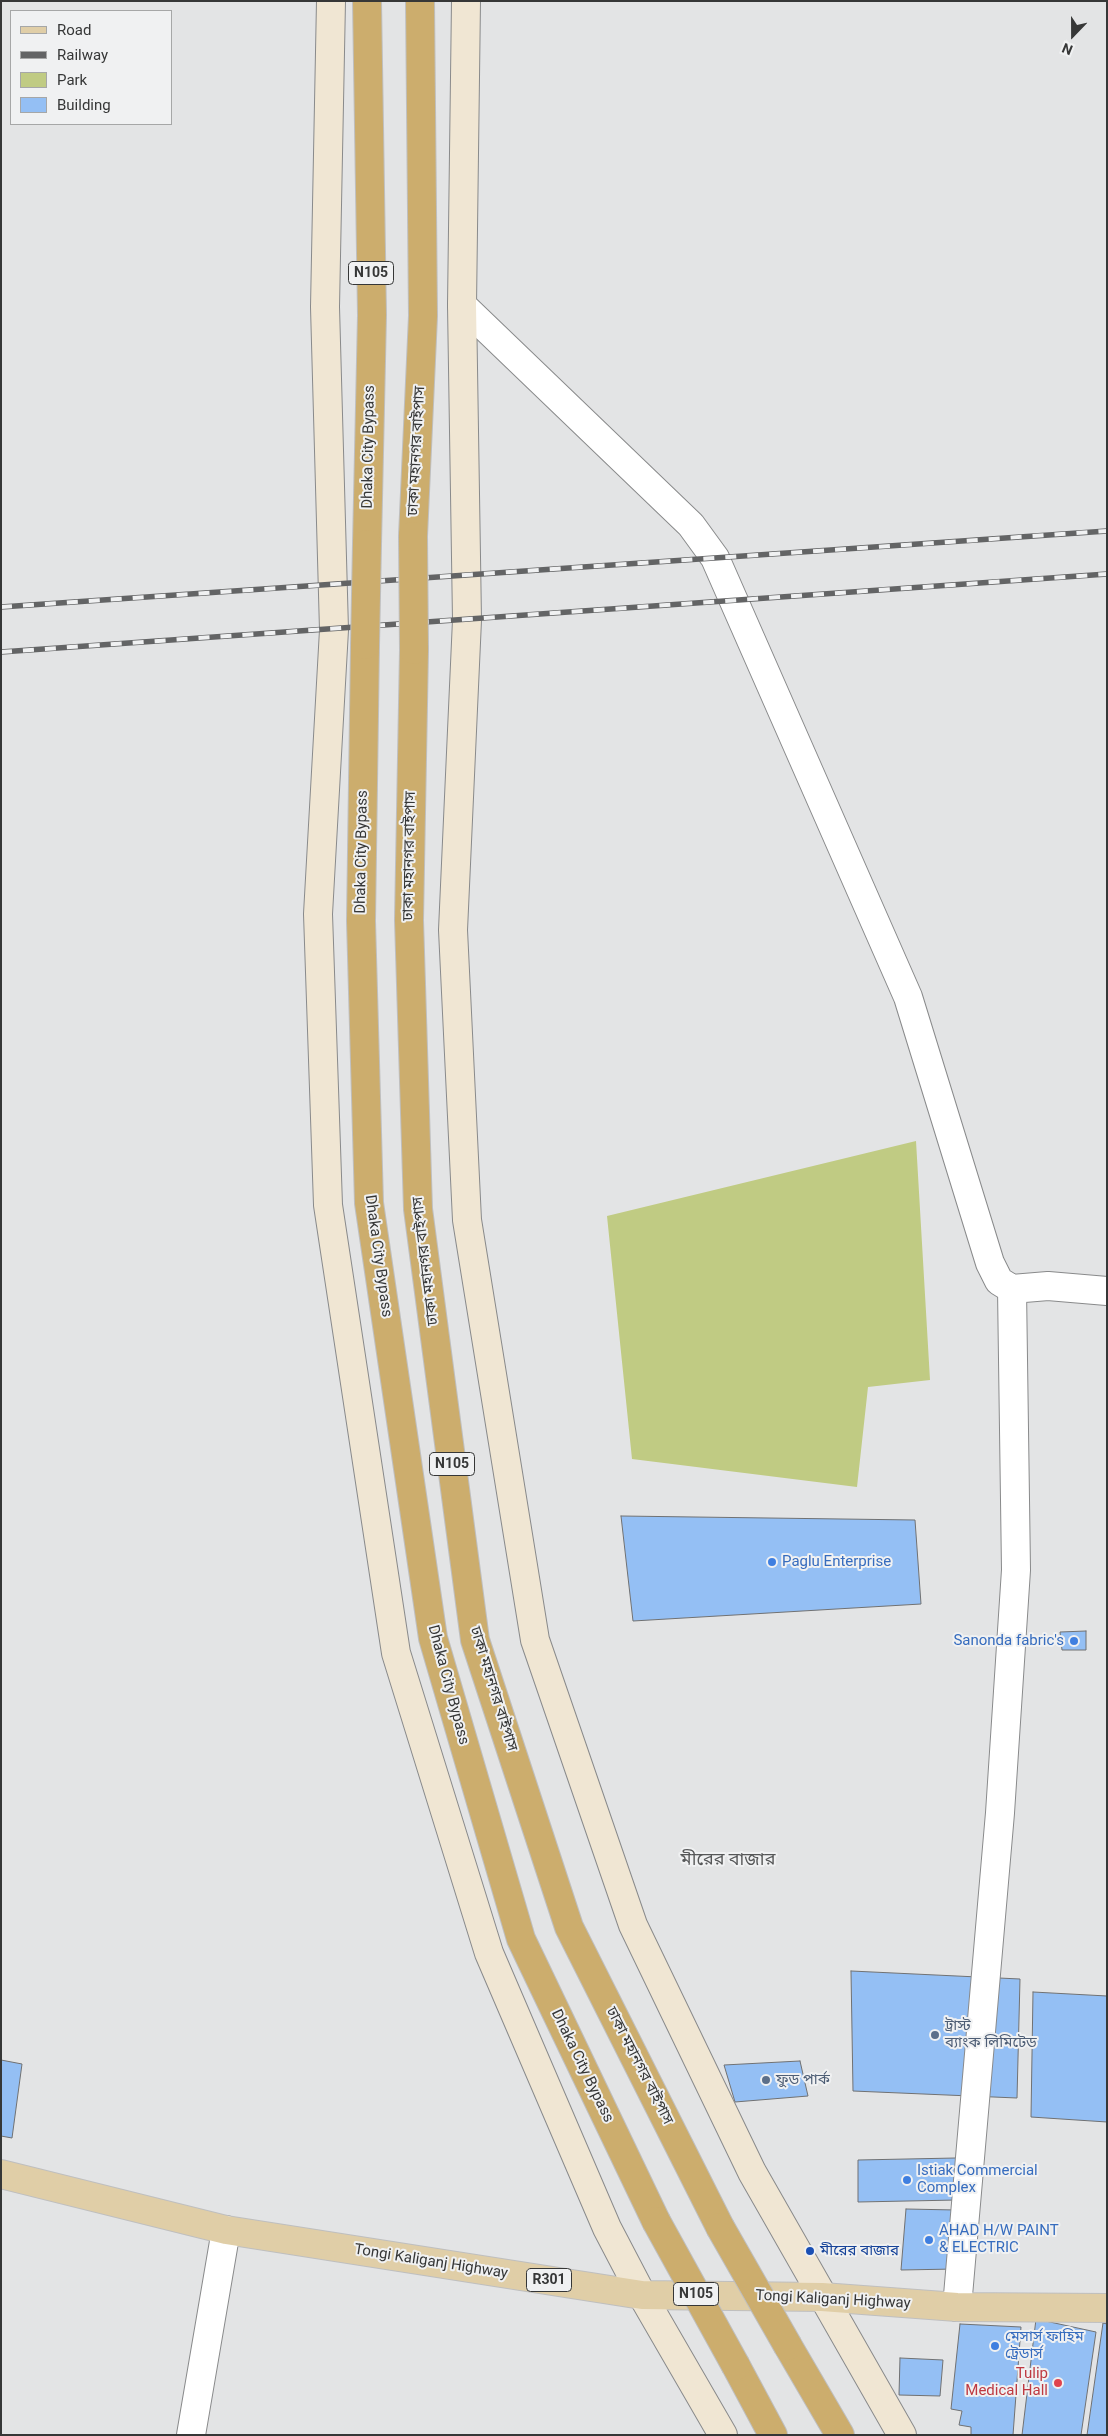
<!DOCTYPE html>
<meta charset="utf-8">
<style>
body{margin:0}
#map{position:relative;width:1108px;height:2436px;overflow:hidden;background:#e3e4e5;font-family:Roboto,sans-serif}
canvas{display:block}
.frame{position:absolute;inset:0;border:2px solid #363737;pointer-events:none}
.legend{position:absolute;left:10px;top:10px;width:162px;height:115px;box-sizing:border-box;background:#f0f1f2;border:1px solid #a6a7a7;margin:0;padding:6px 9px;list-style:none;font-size:15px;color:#363737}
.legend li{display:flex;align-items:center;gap:10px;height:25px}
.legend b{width:25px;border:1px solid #a6a7a7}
.north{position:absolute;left:1048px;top:10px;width:50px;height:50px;-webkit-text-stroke:4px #f0f1f2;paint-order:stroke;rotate:202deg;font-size:14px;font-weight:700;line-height:20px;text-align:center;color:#363737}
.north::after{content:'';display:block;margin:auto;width:18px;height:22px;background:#363737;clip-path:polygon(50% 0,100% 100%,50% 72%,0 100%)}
</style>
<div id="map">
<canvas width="1108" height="2436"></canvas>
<div class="frame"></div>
<ul class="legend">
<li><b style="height:6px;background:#e0cea7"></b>Road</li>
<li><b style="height:6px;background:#636465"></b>Railway</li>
<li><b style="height:14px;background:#c0cb83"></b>Park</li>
<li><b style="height:14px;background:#94bff4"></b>Building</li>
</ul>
<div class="north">N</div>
</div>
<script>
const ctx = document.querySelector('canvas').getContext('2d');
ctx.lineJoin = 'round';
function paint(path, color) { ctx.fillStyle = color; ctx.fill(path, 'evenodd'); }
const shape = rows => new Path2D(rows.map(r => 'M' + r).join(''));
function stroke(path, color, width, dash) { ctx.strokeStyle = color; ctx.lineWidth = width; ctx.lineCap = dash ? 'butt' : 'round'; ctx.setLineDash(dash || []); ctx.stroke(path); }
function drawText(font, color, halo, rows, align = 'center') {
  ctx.font = font + ' Roboto,"Noto Sans Bengali",sans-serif'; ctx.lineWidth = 4; ctx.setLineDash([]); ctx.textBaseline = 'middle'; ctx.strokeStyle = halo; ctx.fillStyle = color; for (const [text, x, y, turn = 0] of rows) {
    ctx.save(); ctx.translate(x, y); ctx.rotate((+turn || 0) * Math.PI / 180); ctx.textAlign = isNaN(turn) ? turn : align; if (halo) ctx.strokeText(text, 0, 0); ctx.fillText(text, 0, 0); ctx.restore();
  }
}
paint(shape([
 [916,1141,930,1380,868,1387,857,1487,632,1459,607,1216]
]), '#c0cb83');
const building = shape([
 [621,1516,915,1520,921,1604,633,1621,621,1516],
 [1086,1631,1086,1650,1062,1650,1060,1632,1086,1631],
 [851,1971,1020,1979,1017,2098,853,2091,851,1971],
 [1033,1992,1107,1996,1107,2122,1031,2117,1033,1992],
 [1,2060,22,2064,12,2138,1,2136,1,2060],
 [800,2061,808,2096,735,2102,724,2065,800,2061],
 [956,2158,957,2200,858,2202,858,2160,956,2158],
 [906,2209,956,2210,955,2269,901,2270,906,2209],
 [1036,2319,1096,2332,1081,2435,1022,2435,1036,2319],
 [1103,2323,1107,2324,1107,2435,1087,2435,1103,2323],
 [960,2324,1021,2327,1013,2435,971,2435,971,2427,959,2425,962,2411,951,2409,960,2324],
 [900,2358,943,2360,940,2396,899,2395,900,2358]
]);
paint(building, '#94bff4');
stroke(building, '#707172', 1);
const street = shape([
 [462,305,691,525,715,558,908,997,990,1263,999,1281,1012,1289,1048,1286,1107,1291],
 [957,2307,1000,1813,1016,1570,1012,1289],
 [191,2435,226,2230]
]);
const secondary = shape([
 [331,1,325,307,334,630,318,914,328,1205,396,1653,489,1953,607,2228,642,2295,723,2435],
 [466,1,462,305,467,620,453,930,467,1220,535,1640,633,1925,752,2172,902,2435]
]);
const primary = shape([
 [1,2174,226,2230,642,2295,822,2297,957,2307,1107,2308]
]);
const highway = shape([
 [413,536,423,316,420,1],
 [367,544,372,315,367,1],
 [365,645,361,921,369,1203,433,1638,521,1939,656,2221],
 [414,650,409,920,418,1209,475,1640,569,1927,720,2227],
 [788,2346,840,2435],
 [736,2366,773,2435]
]);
stroke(street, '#898a8b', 30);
stroke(secondary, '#898a8b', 30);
stroke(primary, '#bfbfbf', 30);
stroke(highway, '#bfbfbf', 30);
stroke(street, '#fff', 28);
stroke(secondary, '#f0e6d3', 28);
stroke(primary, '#e0cea7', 28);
stroke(highway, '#ccad6d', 28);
const rail = shape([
 [1,607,1107,531],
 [1,652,1107,574]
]);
stroke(rail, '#636465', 5.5);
stroke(rail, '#f0f1f2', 4, [11]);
const highwayBridge = shape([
 [413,536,414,650],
 [365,645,367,544],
 [656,2221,736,2366],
 [720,2227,788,2346]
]);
stroke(highwayBridge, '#bfbfbf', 30, []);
stroke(highwayBridge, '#ccad6d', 28);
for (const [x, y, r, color] of [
 [772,1562,5,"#3f7fe0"],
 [1074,1641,5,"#3f7fe0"],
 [935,2035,5,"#5c6f8a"],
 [766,2080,5,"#5c6f8a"],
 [907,2180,5,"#3f7fe0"],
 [929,2240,5,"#3f7fe0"],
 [810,2251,5,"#1a4fb4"],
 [995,2346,5,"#3f7fe0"],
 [1058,2383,5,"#e0444e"]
]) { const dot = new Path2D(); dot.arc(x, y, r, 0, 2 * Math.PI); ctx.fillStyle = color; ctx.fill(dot); stroke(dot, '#f0f1f2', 2); }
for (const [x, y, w] of [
 [371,273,45],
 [452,1464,45],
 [549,2280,45],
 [696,2294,45]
]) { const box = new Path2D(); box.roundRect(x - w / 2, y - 11.5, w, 23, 4); ctx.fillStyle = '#f0f1f2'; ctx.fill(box); stroke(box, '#363737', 1); }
drawText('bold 14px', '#363737', null, [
 ["N105",371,273],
 ["N105",452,1464],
 ["R301",549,2280],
 ["N105",696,2294]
]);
drawText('15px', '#363737', '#f0f1f2', [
 ["Dhaka City Bypass",369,447,-89],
 ["ঢাকা মহানগর বাইপাস",417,451,-87],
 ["Dhaka City Bypass",362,852,-89],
 ["ঢাকা মহানগর বাইপাস",410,856,-89],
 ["Dhaka City Bypass",378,1256,82],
 ["ঢাকা মহানগর বাইপাস",426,1261,-97],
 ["Dhaka City Bypass",448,1685,75],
 ["ঢাকা মহানগর বাইপাস",493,1689,73],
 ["Dhaka City Bypass",582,2066,64],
 ["ঢাকা মহানগর বাইপাস",639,2066,63],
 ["Tongi Kaliganj Highway",431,2262,9],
 ["Tongi Kaliganj Highway",833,2300,3]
]);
drawText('15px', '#366cbe', '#f0f1f2', [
 ["Paglu Enterprise",782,1562],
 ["Sanonda fabric's",1064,1641,"right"],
 ["Istiak Commercial",917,2171],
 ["Complex",917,2188],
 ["AHAD H/W PAINT",939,2231],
 ["& ELECTRIC",939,2248],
 ["মেসার্স ফাহিম",1005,2337],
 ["ট্রেডার্স",1005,2354]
], 'left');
drawText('15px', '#4e5e75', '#f0f1f2', [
 ["ট্রাস্ট",945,2026],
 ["ব্যাংক লিমিটেড",945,2043],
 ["ফুড পার্ক",776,2080]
], 'left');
drawText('15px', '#164399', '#f0f1f2', [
 ["মীরের বাজার",820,2251]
], 'left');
drawText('15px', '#be3a42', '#f0f1f2', [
 ["Tulip",1048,2374],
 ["Medical Hall",1048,2391]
], 'right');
drawText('18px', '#565758', '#f0f1f2', [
 ["মীরের বাজার",728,1860]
]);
</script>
